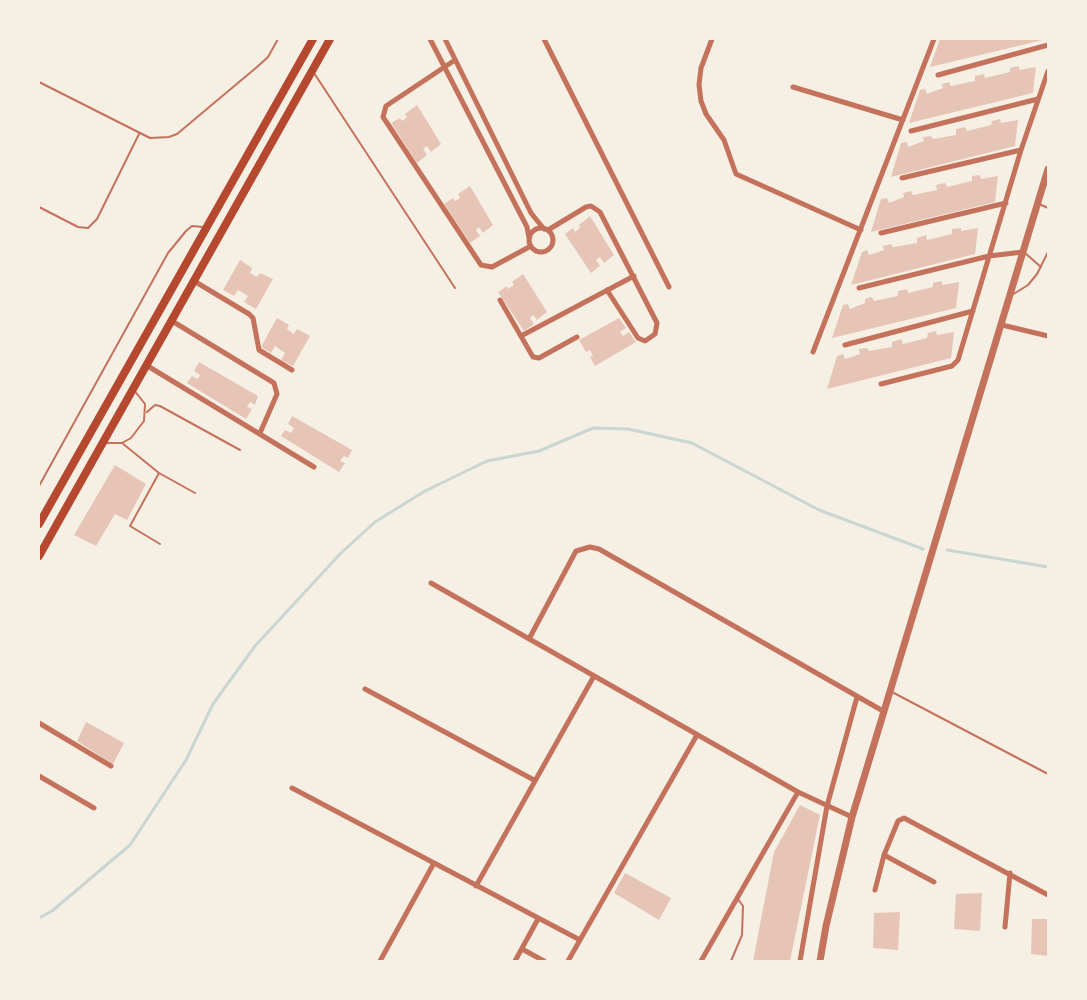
<!DOCTYPE html>
<style>
body{margin:0}
#map{position:relative;width:1087px;height:1000px;overflow:hidden;background:#f6efe4;font-family:"Varela Round",sans-serif}
canvas{display:block}
.frame{position:absolute;inset:0;border:40px solid #f6efe4;pointer-events:none}
</style>
<div id="map">
<canvas width="1087" height="1000"></canvas>
<div class="frame"></div>
</div>
<script>
const ctx = document.querySelector('canvas').getContext('2d');
ctx.lineJoin = 'round';
const shape = rows => new Path2D(rows.map(r => 'M' + r).join(''));
function stroke(path, color, width, dash) { ctx.strokeStyle = color; ctx.lineWidth = width; ctx.lineCap = dash ? 'butt' : 'round'; ctx.setLineDash(dash || []); ctx.stroke(path); }
function paint(path, color) { ctx.fillStyle = color; ctx.fill(path, 'evenodd'); }
stroke(shape([
 [947,550,1048,567],
 [39,918,52,911,130,845,186,760,213,704,255,646,341,553,375,522,425,491,487,461,539,451,593,428,628,429,692,443,819,510,923,549]
]), '#c9d6d2', 3);
paint(shape([
 [940,39,1043,39,1043,40,930,67],
 [1019,66,1019,70,1036,67,1033,93,909,123,920,90,925,89,927,94,943,88,942,84,949,82,951,86,975,81,975,76,984,74,985,78,1010,72,1010,68],
 [417,105,441,144,431,152,427,146,423,149,427,155,417,163,391,123,400,118,402,121,407,117,405,114],
 [1000,119,1001,123,1018,120,1015,146,891,177,901,143,907,142,908,147,924,141,923,137,931,136,933,139,956,135,956,129,965,127,967,131,991,125,992,121],
 [980,175,981,179,998,176,995,202,871,232,881,199,887,198,889,203,904,197,903,193,911,191,913,195,937,190,936,185,945,183,947,187,972,181,972,176],
 [470,186,493,225,483,233,479,227,476,230,480,236,470,243,444,204,453,198,455,201,460,198,458,194],
 [590,216,614,255,604,263,600,257,596,260,600,266,591,273,565,234,573,228,575,232,580,228,579,225],
 [961,228,961,231,978,228,975,254,851,285,862,252,867,250,869,255,884,250,883,246,891,244,893,247,917,243,917,238,926,235,927,240,952,234,952,229],
 [240,260,252,268,250,273,257,277,260,273,273,279,256,309,244,302,248,296,238,290,234,296,223,290],
 [523,274,547,312,537,320,533,315,530,318,534,324,524,331,498,292,507,286,508,289,514,285,512,282],
 [942,281,942,285,959,282,956,308,832,338,843,305,848,304,850,309,865,303,865,299,872,297,874,301,898,296,898,291,907,289,908,293,933,287,933,283],
 [277,318,289,325,287,329,294,334,297,329,310,336,293,366,281,360,285,353,275,346,271,353,261,347],
 [619,318,626,328,620,332,623,336,629,332,636,342,595,366,590,357,593,356,590,350,586,352,579,340],
 [936,331,937,335,954,332,951,358,827,389,837,356,843,354,845,359,860,354,859,349,867,348,869,351,892,347,892,342,901,339,903,344,927,338,928,333],
 [199,362,258,396,255,405,250,402,247,407,252,409,246,419,187,383,192,376,198,379,200,375,194,371],
 [292,416,352,450,348,458,344,456,340,461,345,463,339,472,281,436,285,430,291,433,294,428,288,424],
 [115,465,146,484,127,520,115,514,96,546,74,535],
 [86,722,124,743,113,764,77,741],
 [800,805,820,815,790,961,753,961,774,852],
 [625,873,671,898,659,920,614,893],
 [982,893,980,931,954,929,956,894],
 [900,912,898,950,873,948,874,913],
 [1032,919,1048,919,1048,956,1031,954]
]), '#e6c5b7');
stroke(shape([
 [314,73,455,288],
 [39,82,150,138,169,137,177,134,257,67,268,57,278,39],
 [1039,204,1048,208],
 [39,207,78,227,88,228,97,219,139,134],
 [1025,253,1041,267],
 [1012,295,1028,285,1037,274,1048,252],
 [147,412,155,405,160,406,240,450],
 [105,443,122,443,131,438,144,421,145,404,134,390],
 [122,443,159,473,130,526,160,544],
 [159,473,195,493],
 [39,486,168,253,186,231,192,226,203,227],
 [892,692,1048,774],
 [731,961,742,935,743,906,737,898]
]), '#c5725c', 2);
stroke(shape([
 [430,39,527,227,529,238],
 [445,39,531,213,544,229],
 [544,39,669,287],
 [712,39,701,68,699,85,701,101,706,114,724,140,736,174,861,230],
 [455,60,386,106,383,117,481,265,492,267,531,246],
 [938,75,1048,45],
 [793,87,903,120],
 [911,131,1038,99],
 [902,178,1021,150],
 '529 240a12 12 0 1 1 24 0a12 12 0 1 1-24 0Z',
 [548,230,586,207,591,206,600,212,657,323,655,334,645,341,638,338,607,290],
 [881,233,1006,203],
 [194,281,249,314,253,318,259,350,292,370],
 [859,288,989,256,1023,252],
 [500,300,533,357,539,358,577,337],
 [172,321,274,383,277,394,260,433],
 [1002,325,1048,336],
 [521,336,634,276],
 [845,345,973,311],
 [813,352,934,39],
 [146,365,314,467],
 [881,384,952,366,958,360,1021,150,1048,71],
 [431,583,798,792,852,817],
 [529,639,576,551,590,547,599,549,883,711],
 [365,689,534,780],
 [39,723,111,766],
 [39,776,94,808],
 [292,788,580,940],
 [884,855,934,882],
 [476,886,594,676],
 [875,890,884,855,898,821,904,818,1048,895],
 [1005,927,1010,873],
 [522,949,544,961],
 [380,961,434,863],
 [515,961,538,919],
 [568,961,697,735],
 [701,961,798,792],
 [800,961,827,806,857,697]
]), '#c5725c', 5);
stroke(shape([
 [820,961,826,926,852,817,1048,169]
]), '#c5725c', 7);
stroke(shape([
 [39,524,313,39],
 [39,556,330,39]
]), '#b5482f', 8);
</script>
